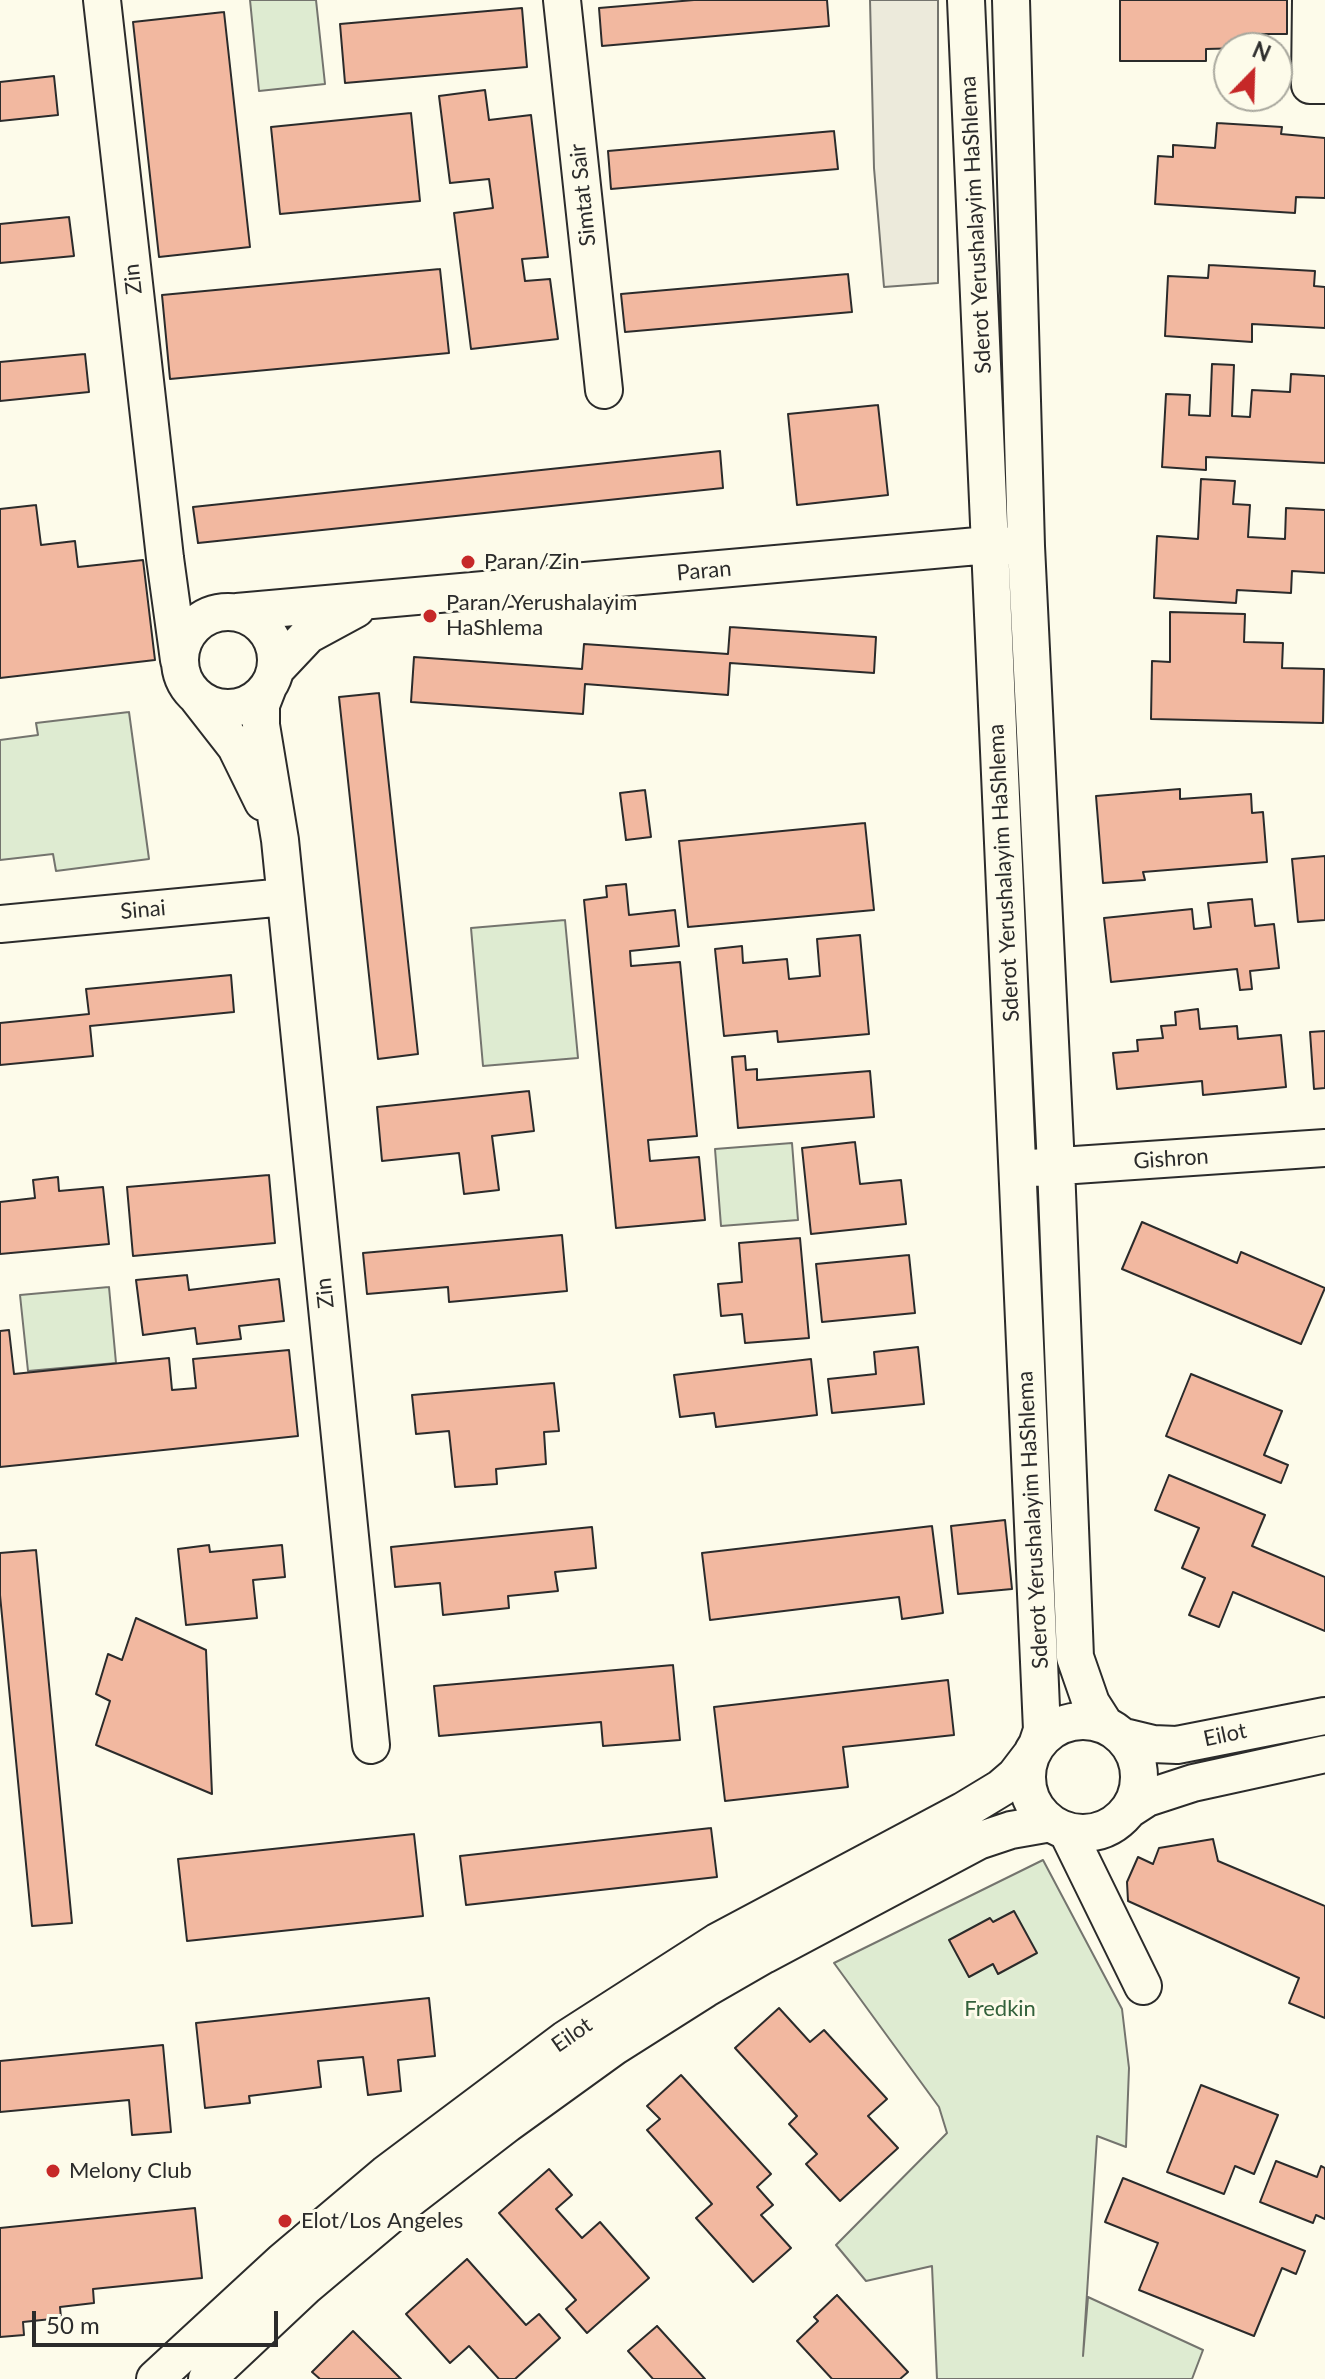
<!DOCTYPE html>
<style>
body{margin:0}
#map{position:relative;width:1325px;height:2379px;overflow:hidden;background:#fdfbea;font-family:Lato,sans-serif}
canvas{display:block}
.north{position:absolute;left:1213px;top:32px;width:80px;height:80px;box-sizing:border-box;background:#fdfbea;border:2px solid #a9a89e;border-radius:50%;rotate:23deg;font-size:22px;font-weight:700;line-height:32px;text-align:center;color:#2b2b2b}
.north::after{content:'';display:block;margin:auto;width:28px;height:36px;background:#c62828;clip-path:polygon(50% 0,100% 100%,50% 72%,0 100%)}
.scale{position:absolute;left:32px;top:2311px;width:246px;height:36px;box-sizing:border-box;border:4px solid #2b2b2b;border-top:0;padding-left:10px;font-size:24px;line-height:28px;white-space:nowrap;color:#2b2b2b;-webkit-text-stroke:6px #fdfbea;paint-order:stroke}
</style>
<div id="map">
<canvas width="1325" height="2379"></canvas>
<div class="north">N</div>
<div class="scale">50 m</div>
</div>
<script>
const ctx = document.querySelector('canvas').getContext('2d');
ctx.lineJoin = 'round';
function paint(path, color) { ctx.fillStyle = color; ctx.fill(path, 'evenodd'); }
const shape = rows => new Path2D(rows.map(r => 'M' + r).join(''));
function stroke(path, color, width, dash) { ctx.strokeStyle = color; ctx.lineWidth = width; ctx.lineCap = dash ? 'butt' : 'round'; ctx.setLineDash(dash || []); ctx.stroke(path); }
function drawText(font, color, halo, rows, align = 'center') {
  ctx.font = font + ' Lato,sans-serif'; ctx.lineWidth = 6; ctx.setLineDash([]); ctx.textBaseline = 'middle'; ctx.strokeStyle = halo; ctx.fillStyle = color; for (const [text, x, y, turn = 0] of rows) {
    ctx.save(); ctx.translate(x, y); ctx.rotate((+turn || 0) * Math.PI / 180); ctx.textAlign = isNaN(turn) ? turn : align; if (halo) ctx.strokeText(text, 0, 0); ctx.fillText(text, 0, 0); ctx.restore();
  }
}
const green = shape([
 [250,0,316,0,325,84,259,91,250,0],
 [129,712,149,859,56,871,53,854,0,860,0,740,38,735,36,723,129,712],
 [565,920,578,1058,483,1066,471,928,565,920],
 [792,1143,798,1220,721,1226,715,1149,792,1143],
 [109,1287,116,1363,28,1371,20,1295,109,1287],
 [1043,1860,1122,2009,1129,2068,1126,2147,1097,2136,1083,2356,1088,2297,1203,2350,1192,2379,937,2379,932,2266,866,2281,836,2245,947,2133,939,2107,834,1963,1043,1860]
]);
paint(green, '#deebd1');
stroke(green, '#74746e', 2);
const parking = shape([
 [870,0,938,0,938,283,884,287,874,168,870,0]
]);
paint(parking, '#eceadb');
stroke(parking, '#74746e', 2);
const building = shape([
 [694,0,827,0,829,26,602,46,599,8,694,0],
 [1120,0,1287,0,1287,34,1246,34,1246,48,1206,49,1206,61,1120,61,1120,0],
 [522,8,527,67,345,83,340,24,522,8],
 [224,12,250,247,159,257,133,22,224,12],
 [54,76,58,115,0,121,0,82,54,76],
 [485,90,489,120,531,115,548,257,522,259,525,281,550,279,558,339,471,349,454,213,493,208,489,179,450,183,439,96,485,90],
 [411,113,420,201,280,214,271,127,411,113],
 [1217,123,1282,127,1281,134,1325,138,1325,198,1296,197,1295,213,1155,204,1158,156,1173,157,1173,145,1215,148,1217,123],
 [834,131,838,169,611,189,608,151,834,131],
 [69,217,74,256,0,263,0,224,69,217],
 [1209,265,1315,271,1314,286,1325,287,1325,328,1252,324,1252,342,1165,336,1168,276,1208,278,1209,265],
 [440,269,449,353,170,379,162,295,440,269],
 [848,274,852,312,625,332,621,294,848,274],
 [85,354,89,392,0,401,0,362,85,354],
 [1212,364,1234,365,1232,416,1250,417,1252,390,1290,392,1291,374,1325,376,1325,463,1206,457,1206,470,1162,467,1166,394,1190,395,1189,415,1210,416,1212,364],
 [878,405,888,495,797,505,788,414,878,405],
 [720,451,723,488,198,543,193,507,720,451],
 [1201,479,1235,481,1233,504,1250,505,1248,537,1285,539,1286,508,1325,510,1325,573,1292,571,1291,593,1237,590,1236,603,1154,598,1157,536,1198,539,1201,479],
 [36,505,41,545,75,541,78,567,143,560,155,660,0,678,0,509,36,505],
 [1170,612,1245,614,1244,642,1283,643,1282,668,1324,669,1323,723,1151,719,1152,661,1170,662,1170,612],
 [730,627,876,637,874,673,730,663,728,695,585,684,583,714,411,702,414,657,582,669,584,644,728,654,730,627],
 [379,693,418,1054,378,1059,339,697,379,693],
 [1180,789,1180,799,1251,794,1252,813,1263,812,1267,862,1143,872,1145,880,1103,883,1096,796,1180,789],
 [645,790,651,837,626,840,620,793,645,790],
 [865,823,874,910,688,927,679,841,865,823],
 [1325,856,1325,920,1298,922,1292,859,1325,856],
 [626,884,629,915,675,910,679,946,630,951,631,966,680,962,697,1136,648,1140,650,1161,699,1157,705,1220,616,1228,584,900,607,897,606,886,626,884],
 [1252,899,1255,926,1274,924,1279,968,1250,971,1252,989,1240,990,1237,969,1111,982,1104,918,1192,909,1194,929,1211,927,1208,903,1252,899],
 [860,935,869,1034,778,1042,777,1031,724,1036,715,949,742,946,743,963,787,959,789,979,820,976,817,939,860,935],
 [231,975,234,1012,90,1026,93,1056,0,1065,0,1023,89,1014,86,989,231,975],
 [1198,1009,1200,1029,1237,1026,1238,1039,1281,1035,1286,1087,1203,1095,1202,1081,1117,1089,1113,1053,1138,1051,1137,1040,1163,1038,1161,1026,1176,1025,1175,1012,1198,1009],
 [1325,1031,1325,1088,1314,1089,1310,1032,1325,1031],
 [745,1056,746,1070,757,1069,757,1080,870,1071,874,1117,738,1128,732,1057,745,1056],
 [529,1091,534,1131,492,1136,499,1190,464,1194,459,1153,382,1161,377,1107,529,1091],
 [855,1142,860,1184,901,1180,906,1224,811,1234,802,1148,855,1142],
 [269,1175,275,1243,133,1256,127,1187,269,1175],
 [58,1177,59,1191,103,1187,109,1244,0,1254,0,1202,35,1198,33,1180,58,1177],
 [1142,1222,1237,1263,1241,1252,1325,1288,1301,1344,1122,1269,1142,1222],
 [562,1235,567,1291,449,1302,448,1287,367,1294,363,1253,562,1235],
 [800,1238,809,1338,745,1343,742,1314,721,1316,718,1284,742,1282,739,1243,800,1238],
 [909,1255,915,1313,822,1322,816,1264,909,1255],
 [187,1275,189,1290,279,1279,284,1321,239,1326,241,1339,197,1344,195,1328,143,1335,136,1280,187,1275],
 [9,1330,14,1374,169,1358,172,1390,196,1388,193,1359,289,1350,298,1436,0,1467,0,1331,9,1330],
 [918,1347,924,1404,832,1413,828,1379,876,1374,874,1352,918,1347],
 [811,1359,817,1415,716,1427,714,1413,680,1417,674,1375,811,1359],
 [1191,1374,1282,1411,1264,1455,1288,1465,1281,1483,1166,1436,1191,1374],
 [554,1383,559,1431,544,1432,546,1464,496,1469,497,1484,455,1487,449,1431,416,1434,412,1395,554,1383],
 [1169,1475,1265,1515,1252,1546,1325,1577,1325,1631,1233,1592,1219,1627,1189,1615,1205,1578,1182,1568,1199,1528,1155,1510,1169,1475],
 [1005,1520,1012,1589,958,1594,951,1526,1005,1520],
 [932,1526,943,1613,902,1619,899,1597,710,1620,702,1553,932,1526],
 [592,1527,596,1568,555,1572,558,1591,508,1596,509,1608,443,1615,440,1583,395,1587,391,1547,592,1527],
 [209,1545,210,1552,282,1545,285,1577,253,1580,257,1618,186,1625,178,1549,209,1545],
 [36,1550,72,1923,32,1926,0,1595,0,1553,36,1550],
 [136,1618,206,1650,212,1794,96,1745,110,1701,96,1694,108,1654,122,1660,136,1618],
 [673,1665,680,1740,603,1746,601,1722,439,1736,434,1686,673,1665],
 [948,1680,954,1735,843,1747,848,1787,725,1801,714,1707,948,1680],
 [711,1828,717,1877,466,1905,460,1856,711,1828],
 [414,1834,423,1916,187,1941,178,1859,414,1834],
 [1213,1839,1218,1861,1325,1906,1325,2018,1289,2003,1299,1978,1128,1901,1127,1882,1138,1857,1153,1864,1159,1848,1213,1839],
 [1014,1911,1037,1953,998,1974,993,1964,969,1977,949,1940,990,1918,993,1922,1014,1911],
 [429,1998,435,2056,398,2060,401,2091,368,2095,363,2057,318,2061,321,2087,249,2096,250,2103,205,2108,196,2023,429,1998],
 [779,2008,810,2042,824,2030,887,2099,868,2116,898,2148,840,2201,806,2164,817,2154,789,2124,797,2116,735,2048,779,2008],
 [163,2045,171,2132,132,2135,129,2100,0,2112,0,2061,163,2045],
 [681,2075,771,2174,757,2187,773,2205,761,2215,791,2248,753,2282,696,2218,712,2204,647,2130,660,2119,647,2106,681,2075],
 [1201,2085,1278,2115,1254,2174,1235,2166,1224,2194,1167,2172,1201,2085],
 [1276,2161,1317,2177,1321,2166,1325,2168,1325,2219,1316,2215,1313,2223,1260,2202,1276,2161],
 [549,2169,572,2195,556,2209,582,2238,600,2222,649,2278,587,2333,566,2309,576,2300,499,2213,549,2169],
 [1123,2178,1305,2251,1296,2274,1282,2268,1254,2336,1139,2290,1158,2243,1105,2222,1123,2178],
 [195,2208,202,2278,93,2289,94,2303,60,2307,61,2318,23,2322,24,2335,0,2337,0,2228,195,2208],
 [467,2259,526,2325,539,2314,560,2338,515,2379,499,2379,469,2346,450,2363,406,2314,467,2259],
 [837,2295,908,2372,900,2379,832,2379,797,2341,818,2321,814,2317,837,2295],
 [657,2326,705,2379,653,2379,628,2351,657,2326],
 [353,2331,401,2379,320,2379,312,2372,353,2331]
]);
paint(building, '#f2b8a0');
stroke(building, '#2b2b2b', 2);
const minor = shape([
 [102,0,165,558,179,660],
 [562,0,604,390],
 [966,0,1042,1730,1037,1745],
 [1011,0,1026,546,1056,1166,1075,1657,1091,1703,1105,1725],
 [1311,0,1310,85,1325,85],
 '180 660a48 48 0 1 1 96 0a48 48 0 1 1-96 0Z',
 [237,612,989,545,1013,546],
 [275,670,308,635,356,609],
 [268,687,261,705,261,725,280,840,371,1745],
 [197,697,236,747,263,802],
 [0,924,285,897],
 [1031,1168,1325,1148],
 '1027 1777a56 56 0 1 1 112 0a56 56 0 1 1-112 0Z',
 [1124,1737,1153,1744,1177,1745,1325,1716],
 [1130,1809,1147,1798,1193,1783,1325,1754],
 [1067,1831,1143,1986],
 [155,2379,283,2261,386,2174,566,2039,717,1942,963,1811,1001,1788,1015,1776,1031,1755],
 [207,2379,306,2286,407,2201,507,2124,615,2046,705,1989,764,1955,978,1841,1011,1830,1051,1823]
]);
stroke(minor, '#2b2b2b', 40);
stroke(minor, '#fdfbea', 36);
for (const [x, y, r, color] of [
 [468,562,8,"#c62828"],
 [430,616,8,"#c62828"],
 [53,2171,8,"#c62828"],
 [285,2221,8,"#c62828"]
]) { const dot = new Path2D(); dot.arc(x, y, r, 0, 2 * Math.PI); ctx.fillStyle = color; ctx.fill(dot); stroke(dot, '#fdfbea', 3); }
drawText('22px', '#2b2b2b', '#fdfbea', [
 ["Simtat Sair",583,195,-96],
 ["Sderot Yerushalayim HaShlema",976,225,-93],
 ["Zin",133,279,-96],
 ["Paran",704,571,-5],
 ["Sderot Yerushalayim HaShlema",1004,873,-93],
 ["Sinai",143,910,-5],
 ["Gishron",1171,1159,-4],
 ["Zin",325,1293,-96],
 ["Sderot Yerushalayim HaShlema",1033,1520,-93],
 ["Eilot",1225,1735,-12],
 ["Eilot",572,2035,-35]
]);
drawText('22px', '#2b2b2b', '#fdfbea', [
 ["Paran/Zin",484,562],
 ["Paran/Yerushalayim",446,603],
 ["HaShlema",446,628],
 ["Melony Club",69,2171],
 ["Elot/Los Angeles",301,2221]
], 'left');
drawText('22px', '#34623c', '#fdfbea', [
 ["Fredkin",1000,2009]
]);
</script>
